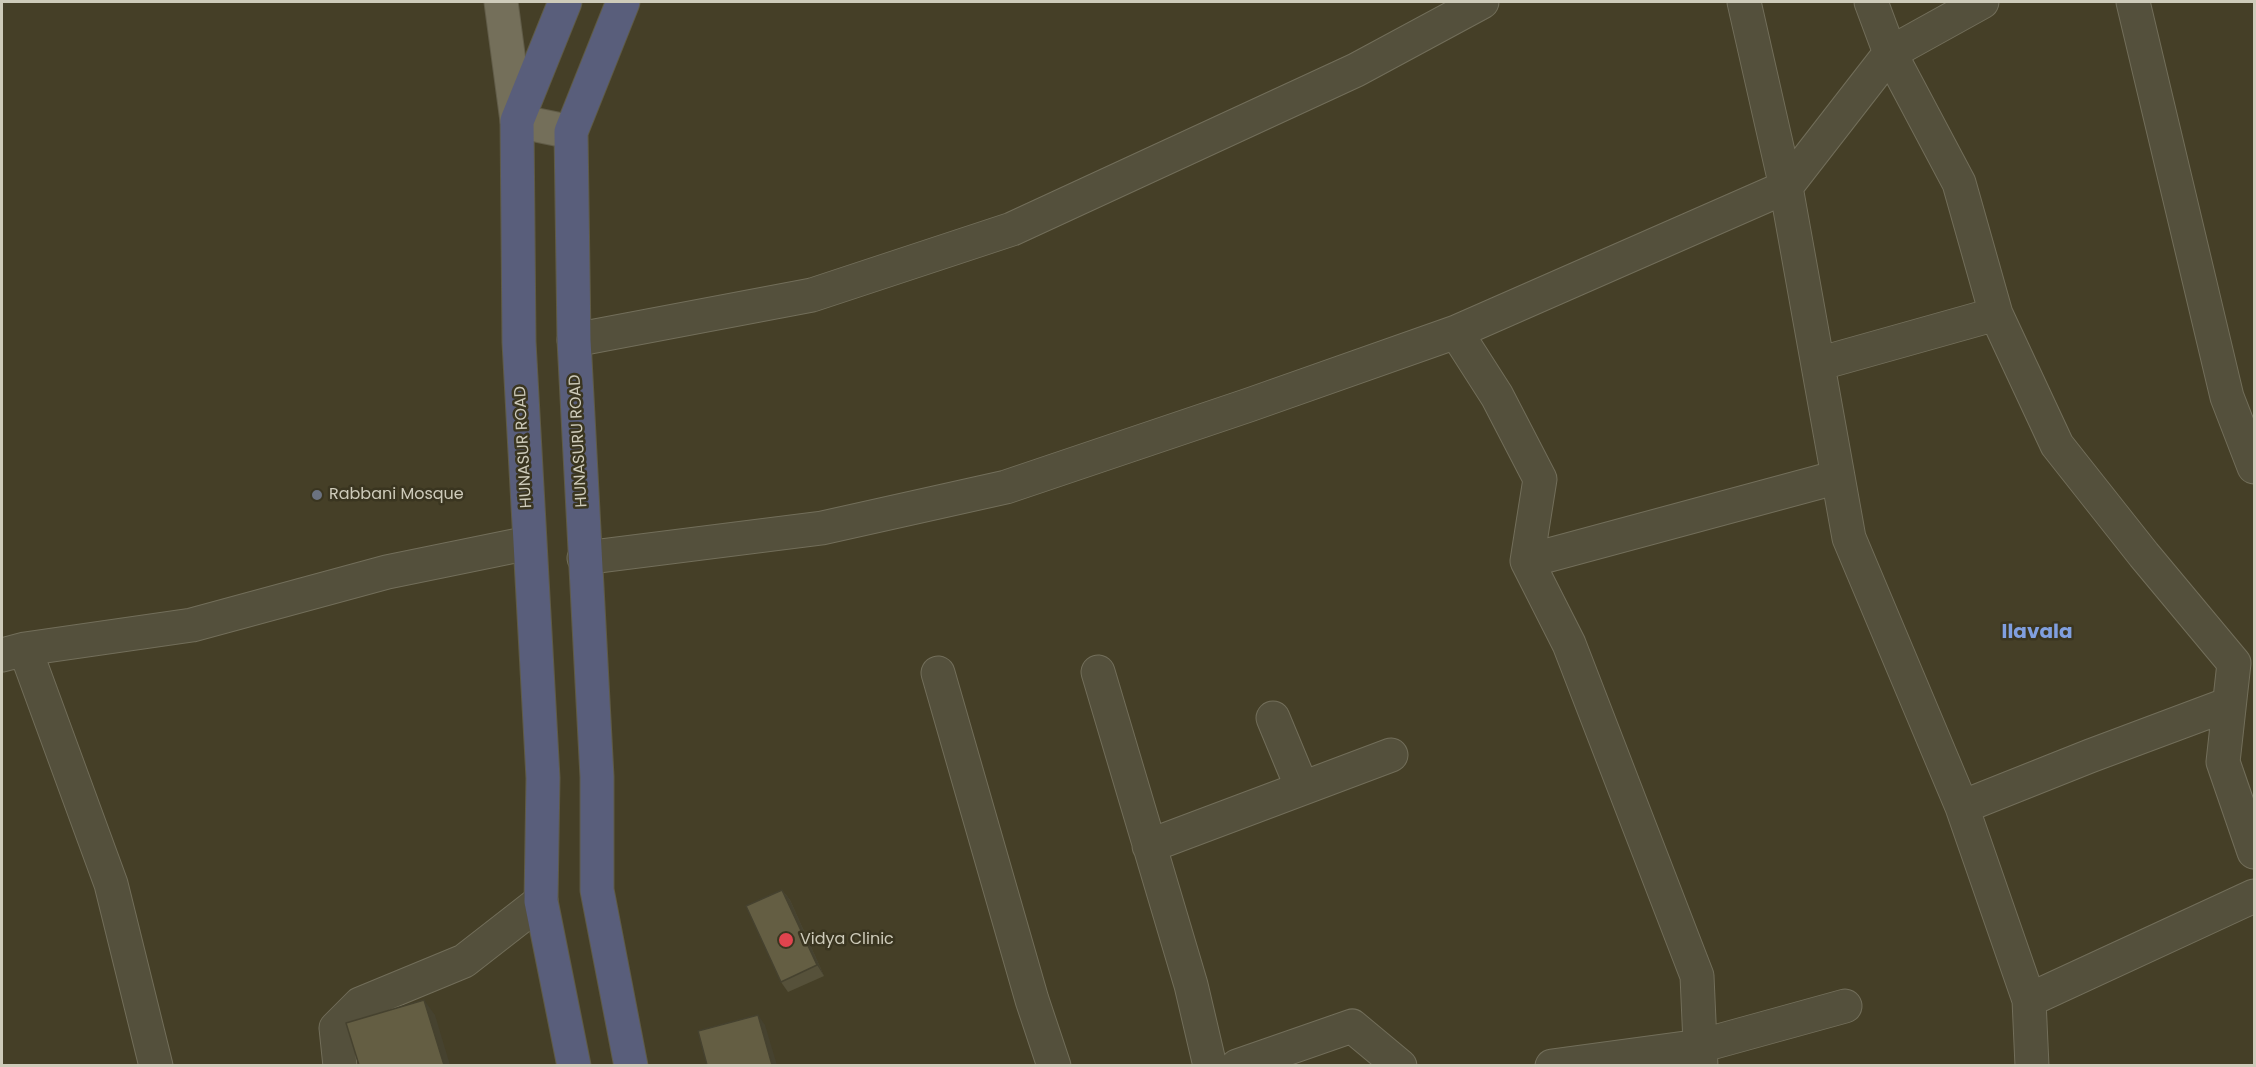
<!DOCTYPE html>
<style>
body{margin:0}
#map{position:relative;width:2256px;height:1067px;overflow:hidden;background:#453f27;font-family:Poppins,sans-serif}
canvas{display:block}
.frame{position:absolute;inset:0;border:3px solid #cecbba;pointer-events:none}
</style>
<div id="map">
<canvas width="2256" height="1067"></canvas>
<div class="frame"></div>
</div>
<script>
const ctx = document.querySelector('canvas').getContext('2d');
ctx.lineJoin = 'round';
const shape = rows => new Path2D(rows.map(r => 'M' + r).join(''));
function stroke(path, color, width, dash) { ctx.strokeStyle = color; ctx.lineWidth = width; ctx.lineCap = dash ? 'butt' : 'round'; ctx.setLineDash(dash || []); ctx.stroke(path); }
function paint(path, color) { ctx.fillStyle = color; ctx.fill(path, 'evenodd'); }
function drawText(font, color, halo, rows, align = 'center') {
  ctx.font = font + ' Poppins,sans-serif'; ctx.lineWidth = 5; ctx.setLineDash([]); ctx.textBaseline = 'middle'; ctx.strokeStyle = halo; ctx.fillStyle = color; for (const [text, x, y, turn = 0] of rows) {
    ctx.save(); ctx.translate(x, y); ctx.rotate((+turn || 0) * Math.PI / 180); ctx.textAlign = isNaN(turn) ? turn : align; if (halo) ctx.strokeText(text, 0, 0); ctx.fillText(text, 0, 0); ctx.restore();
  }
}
const street = shape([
 [1744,2,1786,187,1849,538,1962,807,2029,1000,2032,1066],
 [1871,2,1890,53,1959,183,1996,314,2057,445,2144,555,2234,663,2223,762,2254,852],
 [2133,2,2227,397,2254,467],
 [1456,332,1497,396,1540,479,1527,561,1569,644,1697,976,1701,1066],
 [574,340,812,295,1012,229,1356,70,1482,2],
 [1818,364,1996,314],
 [584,558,822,528,1006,487,1249,405,1456,332,1786,187,1890,53,1982,2],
 [1527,561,1838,477],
 [25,649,111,884,156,1066],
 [2,655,25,649,192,625,387,572,529,543],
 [1098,672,1191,985,1210,1066],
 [938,673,1032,1000,1054,1066],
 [1273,718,1302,788],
 [1962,807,2090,756,2229,704],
 [1149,846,1391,755],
 [2029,1000,2254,896],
 [340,1066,336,1028,360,1004,464,961,541,901],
 [1237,1066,1352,1026,1400,1066],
 [1552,1066,1700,1046,1845,1006]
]);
const primary = shape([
 [501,2,517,121,571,132]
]);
const highway = shape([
 [565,2,517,121,519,342,543,778,541,901,574,1066],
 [623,2,571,132,574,340,597,777,597,890,631,1066]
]);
stroke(street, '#726e5a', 35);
stroke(primary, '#615c48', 35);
stroke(highway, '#5f5b46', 35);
stroke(street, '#54503c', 33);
stroke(primary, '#746f5a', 33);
stroke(highway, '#595e7b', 33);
paint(shape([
 [782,890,790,900,824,976,788,992,781,982]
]), '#56513a');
paint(shape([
 [782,890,790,900,824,976,817,965],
 [424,1000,435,1015,450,1065,444,1065],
 [758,1015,765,1025,777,1065,772,1065]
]), '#46422f');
const building = shape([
 [782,890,817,965,781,982,746,906,782,890],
 [424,1000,444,1065,359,1065,346,1023,424,1000],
 [758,1015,772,1065,707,1065,698,1031,758,1015]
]);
paint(building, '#645e43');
stroke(building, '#46422f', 1.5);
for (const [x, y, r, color] of [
 [317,495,6,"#6b7280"],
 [786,940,8,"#e0444e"]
]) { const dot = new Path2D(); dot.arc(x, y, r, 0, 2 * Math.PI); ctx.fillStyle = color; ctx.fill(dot); stroke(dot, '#3a3520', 2); }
drawText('16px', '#cecbba', '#3a3520', [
 ["HUNASURU ROAD",579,441,-93],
 ["HUNASUR ROAD",524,447,-93]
]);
drawText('16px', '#cecbba', '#3a3520', [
 ["Rabbani Mosque",329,495],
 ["Vidya Clinic",800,940]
], 'left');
drawText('bold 20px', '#809fdf', '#3a3520', [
 ["Ilavala",2037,633]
]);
</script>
